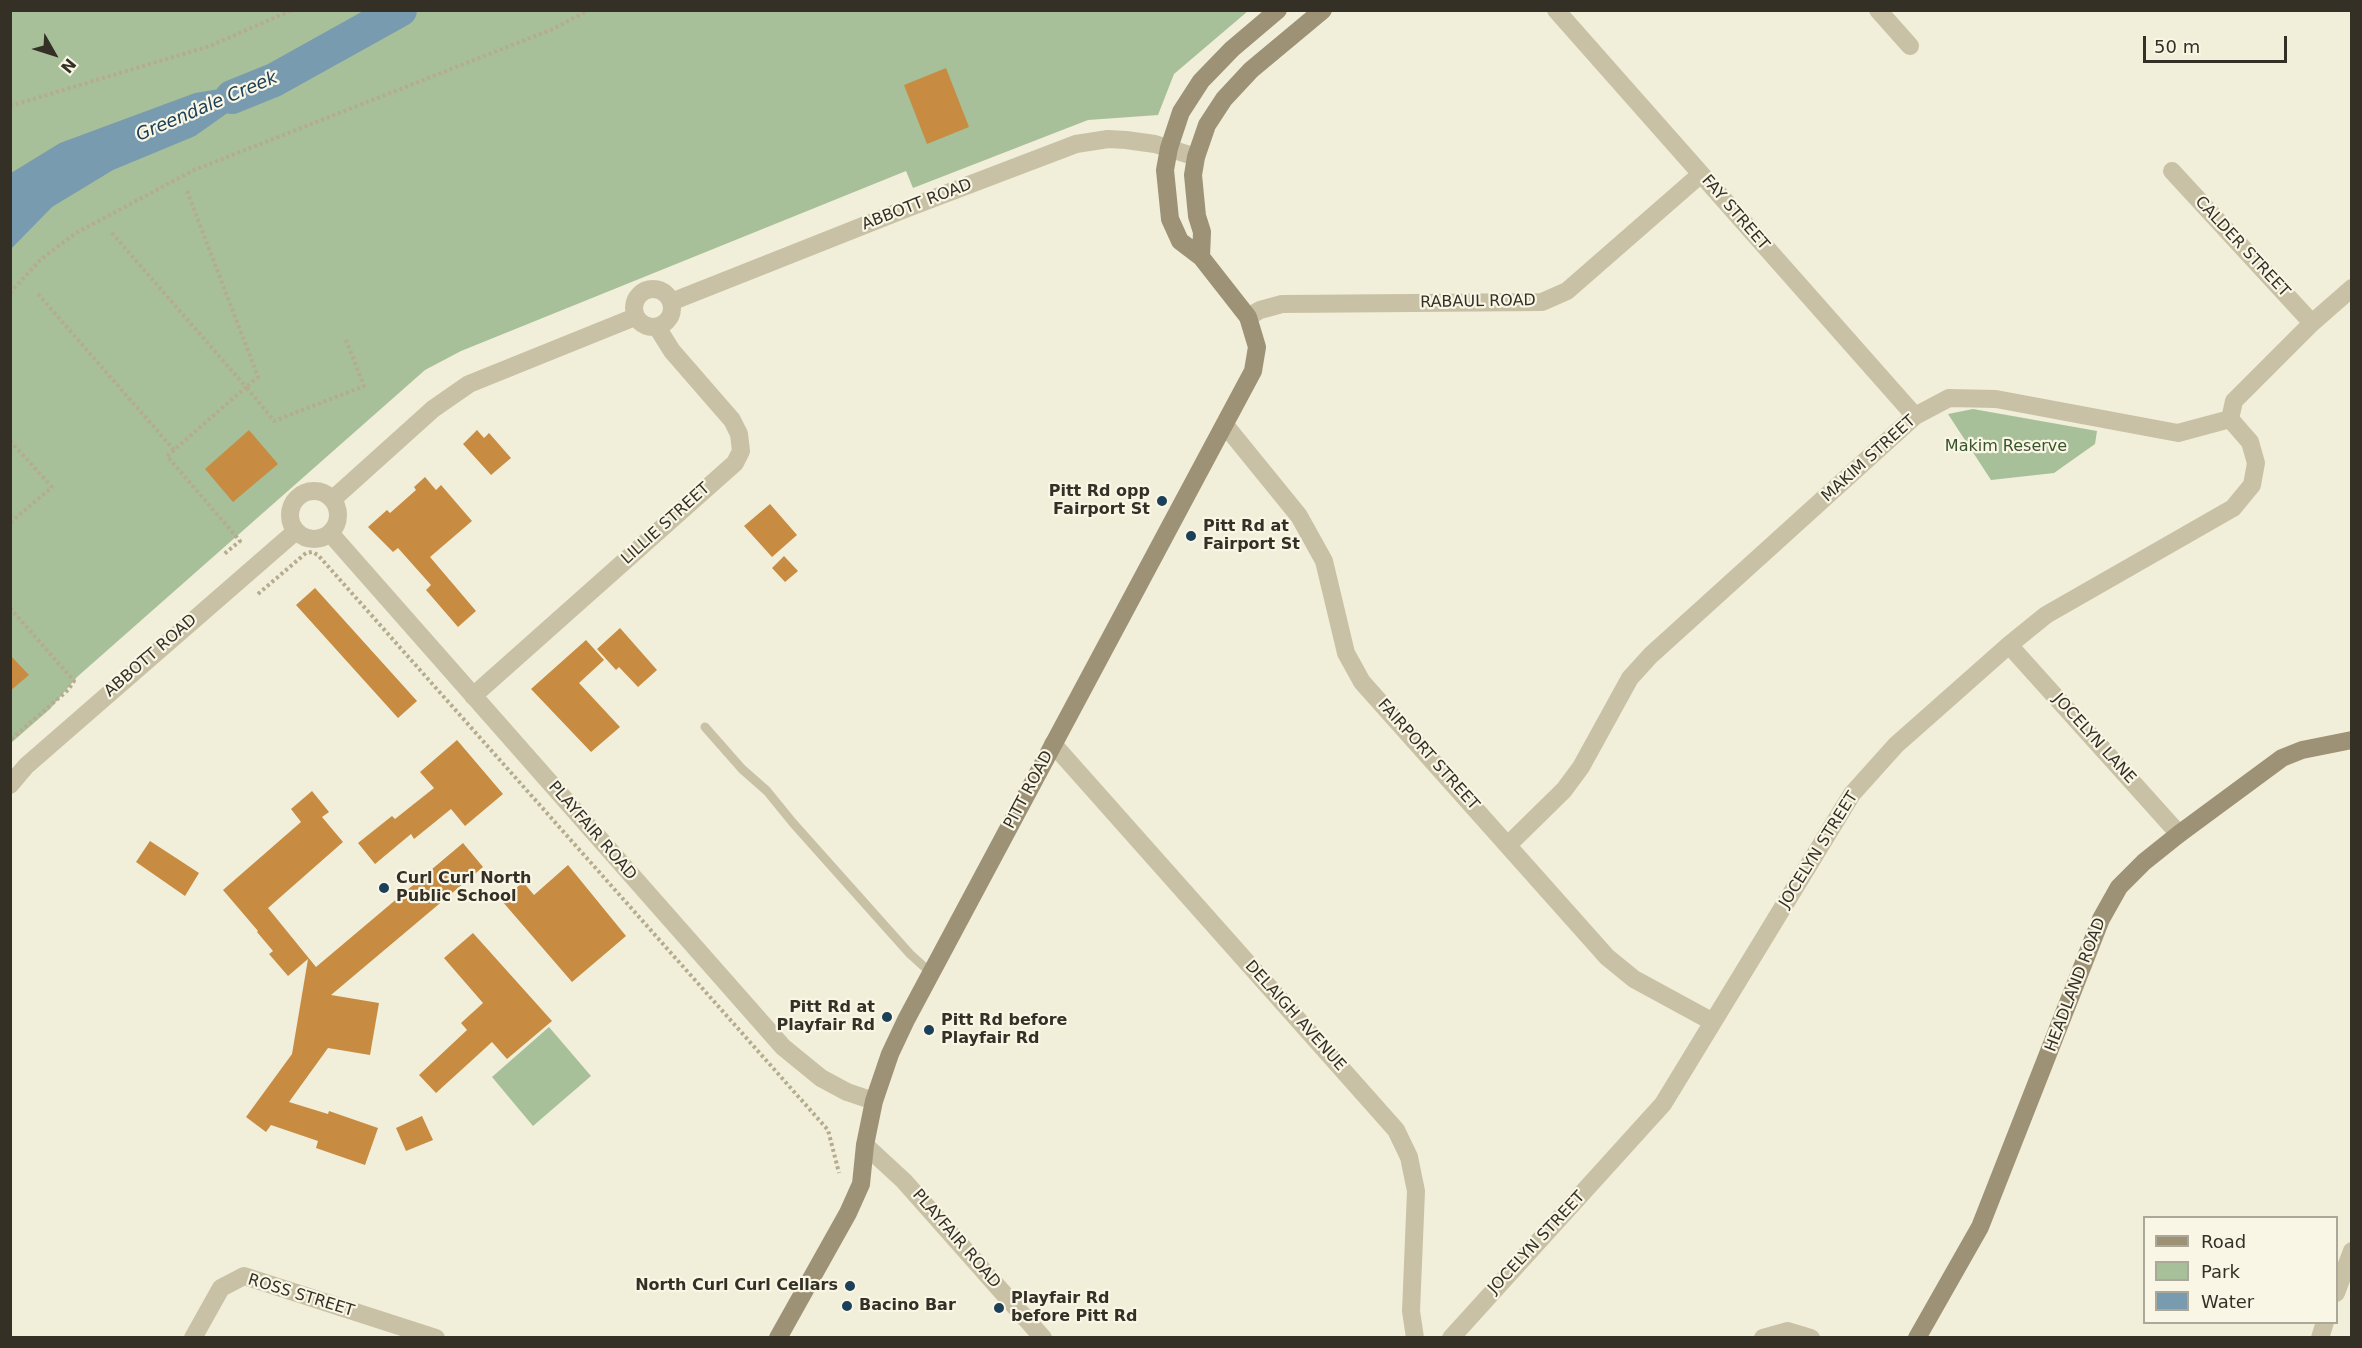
<!DOCTYPE html>
<style>
body{margin:0}
#map{position:relative;width:2362px;height:1348px;overflow:hidden;background:#f1eed9;font-family:"DejaVu Sans",sans-serif}
canvas{display:block}
.frame{position:absolute;inset:0;border:12px solid #353026;pointer-events:none}
.legend{position:absolute;left:2143px;top:1216px;width:195px;height:108px;box-sizing:border-box;background:#f9f6e5;border:2px solid #aba799;margin:0;padding:8px 10px;list-style:none;font-size:18px;color:#353026}
.legend li{display:flex;align-items:center;gap:12px;height:30px}
.legend b{width:30px;border:2px solid #aba799}
.north{position:absolute;left:24px;top:24px;width:60px;height:60px;-webkit-text-stroke:4px #f9f6e5;paint-order:stroke;rotate:129deg;font-size:16px;font-weight:700;line-height:24px;text-align:center;color:#353026}
.north::after{content:'';display:block;margin:auto;width:21px;height:27px;background:#353026;clip-path:polygon(50% 0,100% 100%,50% 72%,0 100%)}
.scale{position:absolute;left:2143px;top:36px;width:144px;height:27px;box-sizing:border-box;border:3px solid #353026;border-top:0;padding-left:8px;font-size:18px;line-height:21px;white-space:nowrap;color:#353026;-webkit-text-stroke:4px #f9f6e5;paint-order:stroke}
</style>
<div id="map">
<canvas width="2362" height="1348"></canvas>
<div class="frame"></div>
<ul class="legend">
<li><b style="height:8px;background:#9d9176"></b>Road</li>
<li><b style="height:16px;background:#a7c099"></b>Park</li>
<li><b style="height:16px;background:#789baf"></b>Water</li>
</ul>
<div class="north">N</div>
<div class="scale">50 m</div>
</div>
<script>
const ctx = document.querySelector('canvas').getContext('2d');
ctx.lineJoin = 'round';
function paint(path, color) { ctx.fillStyle = color; ctx.fill(path, 'evenodd'); }
const shape = rows => new Path2D(rows.map(r => 'M' + r).join(''));
function stroke(path, color, width, dash) { ctx.strokeStyle = color; ctx.lineWidth = width; ctx.lineCap = dash ? 'butt' : 'round'; ctx.setLineDash(dash || []); ctx.stroke(path); }
function drawText(font, color, halo, rows, align = 'center') {
  ctx.font = font + ' "DejaVu Sans",sans-serif'; ctx.lineWidth = 4.5; ctx.setLineDash([]); ctx.textBaseline = 'middle'; ctx.strokeStyle = halo; ctx.fillStyle = color; for (const [text, x, y, turn = 0] of rows) {
    ctx.save(); ctx.translate(x, y); ctx.rotate((+turn || 0) * Math.PI / 180); ctx.textAlign = isNaN(turn) ? turn : align; if (halo) ctx.strokeText(text, 0, 0); ctx.fillText(text, 0, 0); ctx.restore();
  }
}
paint(shape([
 [11,11,1248,11,1174,74,1158,115,1088,120,913,188,906,171,461,351,425,370,77,677,50,709,11,743],
 [1973,409,2097,431,2095,444,2054,473,1991,480,1948,414],
 [549,1027,591,1076,533,1126,492,1077]
]), '#a7c099');
paint(shape([
 [274,80,195,136,113,170,52,207,11,249,11,173,60,143,195,93]
]), '#789baf');
stroke(shape([
 [232,97,274,80,400,10]
]), '#789baf', 34);
paint(shape([
 [946,68,969,127,927,144,904,85],
 [249,430,278,464,233,502,205,469],
 [477,430,484,438,489,433,511,458,491,475,463,444],
 [425,477,436,490,441,485,472,521,430,557,476,611,458,627,426,590,431,585,398,548,393,552,368,527,387,510,390,513,416,490,414,487],
 [770,504,797,535,772,557,744,526],
 [784,556,798,571,785,582,772,568],
 [315,588,417,701,398,718,296,605],
 [620,628,657,670,638,687,619,667,616,670,597,649],
 [586,640,604,660,579,683,620,727,591,752,531,689],
 [10,655,29,675,10,691],
 [457,740,503,794,465,826,451,809,414,839,411,834,375,864,358,843,392,816,395,819,434,788,420,772],
 [312,791,329,812,322,817,343,842,268,908,316,967,463,843,483,867,331,995,379,1003,370,1055,328,1048,289,1102,328,1114,329,1111,378,1128,365,1165,316,1148,318,1141,271,1125,266,1132,246,1117,292,1054,308,959,288,976,269,954,273,951,257,932,258,931,223,890,301,822,291,809],
 [150,841,199,873,185,896,136,862],
 [568,865,626,936,572,982,502,901,523,882,534,895],
 [473,933,552,1021,507,1059,492,1042,436,1093,419,1075,467,1030,461,1023,483,1003,444,958],
 [422,1116,433,1140,406,1151,396,1128]
]), '#c78c41');
stroke(shape([
 [10,106,210,46,292,10],
 [187,191,258,377,246,387,274,421,364,386,346,340],
 [10,293,41,259,76,233,194,170,553,29,589,10],
 [38,294,174,450,246,387,111,232],
 [10,441,52,487,10,523],
 [174,450,167,456,240,541,223,555],
 [258,594,306,553,312,552,318,555,828,1130,839,1173],
 [10,608,74,681,68,690,10,740]
]), '#b5ac8f', 4, [3, 3]);
stroke(shape([
 [705,727,742,769,767,791,793,823,910,954,931,973]
]), '#c9c1a5', 9);
stroke(shape([
 [1556,10,1915,416],
 [1878,10,1910,46],
 [2172,171,2312,323],
 '634 308a19 19 0 1 1 38 0a19 19 0 1 1-38 0Z',
 [671,302,908,208,1076,144,1108,139,1126,140,1155,144,1196,157],
 [1248,317,1260,310,1282,304,1542,302,1567,291,1701,174],
 [2230,419,2234,401,2312,323,2352,288],
 [1225,425,1299,516,1324,561,1346,653,1362,682,1607,957,1634,979,1713,1022],
 '290 515a24 24 0 1 1 48 0a24 24 0 1 1-48 0Z',
 [333,499,433,409,469,384,635,317],
 [330,533,783,1047,821,1078,847,1092,874,1101],
 [2009,645,2179,834],
 [473,696,735,463,741,451,739,434,732,420,672,351,657,327],
 [1053,744,1396,1130,1409,1157,1416,1191,1411,1311,1415,1338],
 [10,785,26,766,296,531],
 [1508,845,1564,790,1581,767,1630,678,1651,655,1915,416,1949,398,1996,399,2178,433,2230,419],
 [865,1145,904,1181,1043,1338],
 [2336,1293,2352,1251],
 [193,1338,221,1288,244,1276,436,1338],
 [1451,1338,1663,1104,1852,794,1896,745,2009,645,2046,615,2233,508,2252,485,2256,463,2250,442,2230,419],
 [1763,1338,1788,1331,1811,1338],
 [2320,1338,2325,1322]
]), '#c9c1a5', 18);
stroke(shape([
 [1201,257,1202,232,1197,216,1193,175,1196,157,1207,125,1224,99,1251,70,1323,10],
 [778,1338,848,1213,861,1184,865,1145,874,1101,890,1054,906,1020,1253,371,1257,347,1248,317,1201,257,1180,241,1170,219,1165,170,1169,148,1181,112,1201,81,1232,49,1278,10],
 [1917,1338,1980,1227,2101,919,2119,887,2144,862,2179,834,2282,758,2302,750,2352,740]
]), '#9d9176', 18);
for (const [x, y, r, color] of [
 [1162,501,6,"#1c4057"],
 [1191,536,6,"#1c4057"],
 [384,888,6,"#1c4057"],
 [887,1017,6,"#1c4057"],
 [929,1030,6,"#1c4057"],
 [850,1286,6,"#1c4057"],
 [847,1306,6,"#1c4057"],
 [999,1308,6,"#1c4057"]
]) { const dot = new Path2D(); dot.arc(x, y, r, 0, 2 * Math.PI); ctx.fillStyle = color; ctx.fill(dot); stroke(dot, '#f9f6e5', 2); }
drawText('16px', '#353026', '#f9f6e5', [
 ["ABBOTT ROAD",917,205,-21],
 ["FAY STREET",1735,213,49],
 ["CALDER STREET",2242,247,47],
 ["RABAUL ROAD",1478,302,-1],
 ["MAKIM STREET",1869,459,-42],
 ["LILLIE STREET",666,524,-42],
 ["ABBOTT ROAD",151,656,-41],
 ["JOCELYN LANE",2094,739,48],
 ["FAIRPORT STREET",1428,755,48],
 ["PITT ROAD",1029,790,-62],
 ["PLAYFAIR ROAD",592,831,49],
 ["JOCELYN STREET",1819,850,-58],
 ["HEADLAND ROAD",2076,985,-69],
 ["DELAIGH AVENUE",1295,1016,48],
 ["PLAYFAIR ROAD",956,1239,49],
 ["JOCELYN STREET",1537,1243,-47],
 ["ROSS STREET",301,1296,17]
]);
drawText('16px', '#37532a', '#f9f6e5', [
 ["Makim Reserve",2006,447]
]);
drawText('bold 16px', '#353026', '#f9f6e5', [
 ["Pitt Rd opp",1150,492,"right"],
 ["Fairport St",1150,510,"right"],
 ["Pitt Rd at",1203,527],
 ["Fairport St",1203,545],
 ["Curl Curl North",396,879],
 ["Public School",396,897],
 ["Pitt Rd at",875,1008,"right"],
 ["Playfair Rd",875,1026,"right"],
 ["Pitt Rd before",941,1021],
 ["Playfair Rd",941,1039],
 ["North Curl Curl Cellars",838,1286,"right"],
 ["Playfair Rd",1011,1299],
 ["before Pitt Rd",1011,1317],
 ["Bacino Bar",859,1306]
], 'left');
drawText('italic 18px', '#1c4057', '#f9f6e5', [
 ["Greendale Creek",207,107,-23]
]);
</script>
